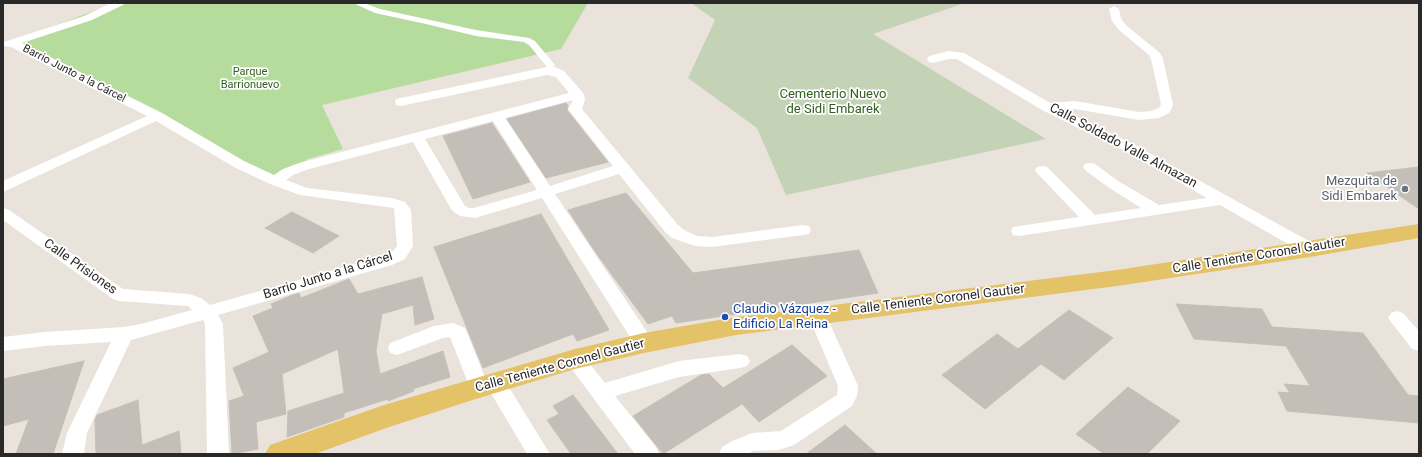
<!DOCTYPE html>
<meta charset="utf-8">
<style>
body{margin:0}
#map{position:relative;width:1422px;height:457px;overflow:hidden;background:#eae3dc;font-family:Roboto,sans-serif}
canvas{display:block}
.frame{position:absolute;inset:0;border:4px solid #292929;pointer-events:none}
</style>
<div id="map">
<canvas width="1422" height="457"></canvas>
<div class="frame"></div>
</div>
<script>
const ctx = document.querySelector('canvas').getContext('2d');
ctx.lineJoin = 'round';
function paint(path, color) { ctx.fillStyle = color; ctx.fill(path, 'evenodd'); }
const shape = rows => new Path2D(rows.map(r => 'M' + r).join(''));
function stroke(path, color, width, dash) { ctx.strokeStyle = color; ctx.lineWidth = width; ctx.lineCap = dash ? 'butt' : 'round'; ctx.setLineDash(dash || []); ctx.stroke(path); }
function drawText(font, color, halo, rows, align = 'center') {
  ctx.font = font + ' Roboto,sans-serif'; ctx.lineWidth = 3.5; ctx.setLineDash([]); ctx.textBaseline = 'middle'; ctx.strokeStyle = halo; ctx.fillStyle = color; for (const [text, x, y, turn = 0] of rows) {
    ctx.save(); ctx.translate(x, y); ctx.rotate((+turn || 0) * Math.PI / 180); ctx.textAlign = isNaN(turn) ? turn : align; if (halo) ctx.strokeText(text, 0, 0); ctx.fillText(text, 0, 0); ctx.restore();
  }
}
paint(shape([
 [115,3,588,3,561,49,322,105,343,149,308,159,292,169,280,179,259,170,125,96,16,40]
]), '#b5dc9d');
paint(shape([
 [691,3,965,3,873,34,1046,139,786,195,757,128,688,78,715,20]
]), '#c4d2b5');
const building = shape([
 [566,103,568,106,567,110,608,162,546,178,507,119,566,103],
 [492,123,530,182,473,199,443,136,492,123],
 [1419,167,1419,209,1367,173,1419,167],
 [626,193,693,273,859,250,878,293,676,323,672,316,648,324,596,253,568,210,626,193],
 [292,212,339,236,313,253,265,228,292,212],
 [541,214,609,330,577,341,573,334,483,368,434,247,541,214],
 [422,277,434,319,415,325,413,305,382,314,376,351,380,374,443,351,450,377,413,389,414,391,388,401,388,399,344,413,344,417,287,437,288,411,344,393,338,349,282,374,286,414,256,422,258,449,232,454,229,401,244,396,233,368,269,352,253,316,273,308,271,304,290,296,299,293,301,298,349,279,358,294,422,277],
 [1176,304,1262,309,1272,327,1363,333,1408,395,1419,396,1419,423,1287,411,1278,392,1290,393,1284,384,1310,386,1286,346,1194,339,1176,304],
 [1069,310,1113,338,1064,380,1041,364,985,409,942,375,997,334,1018,349,1069,310],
 [792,345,827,376,759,422,742,404,663,454,633,416,701,375,709,374,723,388,792,345],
 [84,361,53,454,16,454,29,419,3,426,3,379,84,361],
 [1128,387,1180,421,1147,454,1104,454,1076,434,1128,387],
 [573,395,618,454,571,454,547,420,559,414,553,406,573,395],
 [138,400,142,445,179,431,181,454,96,454,95,420,97,415,138,400],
 [845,425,877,454,806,454,845,425]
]);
paint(building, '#c3beb8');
stroke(building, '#c5bfb6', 1);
paint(shape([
 [353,3,364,3,380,9,476,30,529,38,535,41,555,65,553,67,547,67,529,45,524,42,476,36,426,24,375,13,353,3]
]), '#fff');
paint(shape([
 [111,3,124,3,123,5,92,20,22,43,162,113,244,161,274,175,283,169,299,163,569,93,556,77,547,75,401,106,396,105,395,102,396,99,401,98,547,67,555,67,564,71,584,94,585,100,582,109,678,225,684,230,697,236,712,237,803,225,809,226,811,230,809,234,803,235,712,247,695,246,672,238,666,233,619,174,555,194,651,338,653,343,651,348,644,350,637,348,542,198,475,218,460,216,454,212,451,209,413,142,309,169,293,175,286,180,307,188,392,198,405,202,411,210,413,246,405,259,392,265,218,315,223,324,229,454,207,454,205,324,203,320,131,340,87,433,84,454,62,454,67,433,111,342,45,346,3,351,3,337,45,332,124,327,141,324,192,310,188,306,119,301,113,299,3,220,3,208,9,210,123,289,189,294,201,298,210,305,380,257,393,251,397,246,394,208,300,195,270,184,234,167,156,121,3,192,3,181,147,116,11,47,8,47,3,45,4,42,84,16,111,3],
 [573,100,568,109,613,166,550,186,505,118,573,100],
 [493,121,537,190,474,208,469,208,465,206,425,139,493,121],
 [1114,6,1119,9,1121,19,1127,26,1160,53,1163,59,1173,104,1171,110,1169,113,1159,118,1139,120,1075,109,1063,110,1135,145,1316,245,1318,249,1316,253,1310,254,1304,253,1220,205,1019,236,1013,235,1011,231,1013,227,1079,217,1037,173,1035,170,1037,167,1042,166,1047,167,1095,215,1141,208,1108,187,1085,170,1083,167,1085,164,1090,163,1095,164,1118,181,1159,205,1207,198,1125,151,1042,110,957,59,949,59,933,63,929,62,927,59,929,56,949,51,964,53,1050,103,1075,101,1139,112,1151,111,1159,108,1161,104,1151,59,1149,55,1119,30,1112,21,1109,9,1114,6],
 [817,308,823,310,826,315,858,386,857,396,852,406,794,445,779,450,753,451,747,454,719,454,722,447,732,441,745,436,752,433,781,431,837,395,838,386,808,315,811,310,817,308],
 [1397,311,1403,313,1419,331,1419,351,1412,349,1388,318,1391,313,1397,311],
 [453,323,465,328,486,380,488,376,495,374,502,376,550,454,527,454,488,388,486,393,479,395,472,393,450,337,443,338,397,355,390,353,388,348,390,343,434,326,453,323],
 [575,352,582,354,605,383,679,361,740,354,747,356,750,361,747,366,740,368,679,377,615,396,656,447,659,454,635,454,568,364,565,359,568,354,575,352]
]), '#fff');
paint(shape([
 [1419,224,1419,238,1310,257,1117,286,736,335,644,353,575,369,479,398,389,427,315,454,265,454,270,445,384,405,575,349,644,333,736,317,1117,270,1419,224]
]), '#e4c267');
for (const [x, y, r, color] of [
 [1405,189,4,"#6b7280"],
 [725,317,4,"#1a4fb4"]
]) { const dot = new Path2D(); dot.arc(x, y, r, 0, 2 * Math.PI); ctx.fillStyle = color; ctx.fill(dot); stroke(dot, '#fff', 1.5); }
drawText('11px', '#305f20', '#fff', [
 ["Parque",250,72],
 ["Barrionuevo",250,85]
]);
drawText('11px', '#292929', '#fff', [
 ["Barrio Junto a la Cárcel",74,74,27]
]);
drawText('13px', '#305f20', '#fff', [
 ["Cementerio Nuevo",833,95],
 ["de Sidi Embarek",833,110]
]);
drawText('13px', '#292929', '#fff', [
 ["Calle Soldado Valle Almazan",1123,146,28],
 ["Calle Teniente Coronel Gautier",1259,256,-9],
 ["Calle Prisiones",80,267,35],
 ["Barrio Junto a la Cárcel",328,276,-17],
 ["Calle Teniente Coronel Gautier",938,300,-7],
 ["Calle Teniente Coronel Gautier",560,366,-15]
]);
drawText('13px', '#5b616d', '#fff', [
 ["Mezquita de",1397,182],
 ["Sidi Embarek",1397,197]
], 'right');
drawText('13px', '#164399', '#fff', [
 ["Claudio Vázquez -",733,310],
 ["Edificio La Reina",733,325]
], 'left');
</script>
